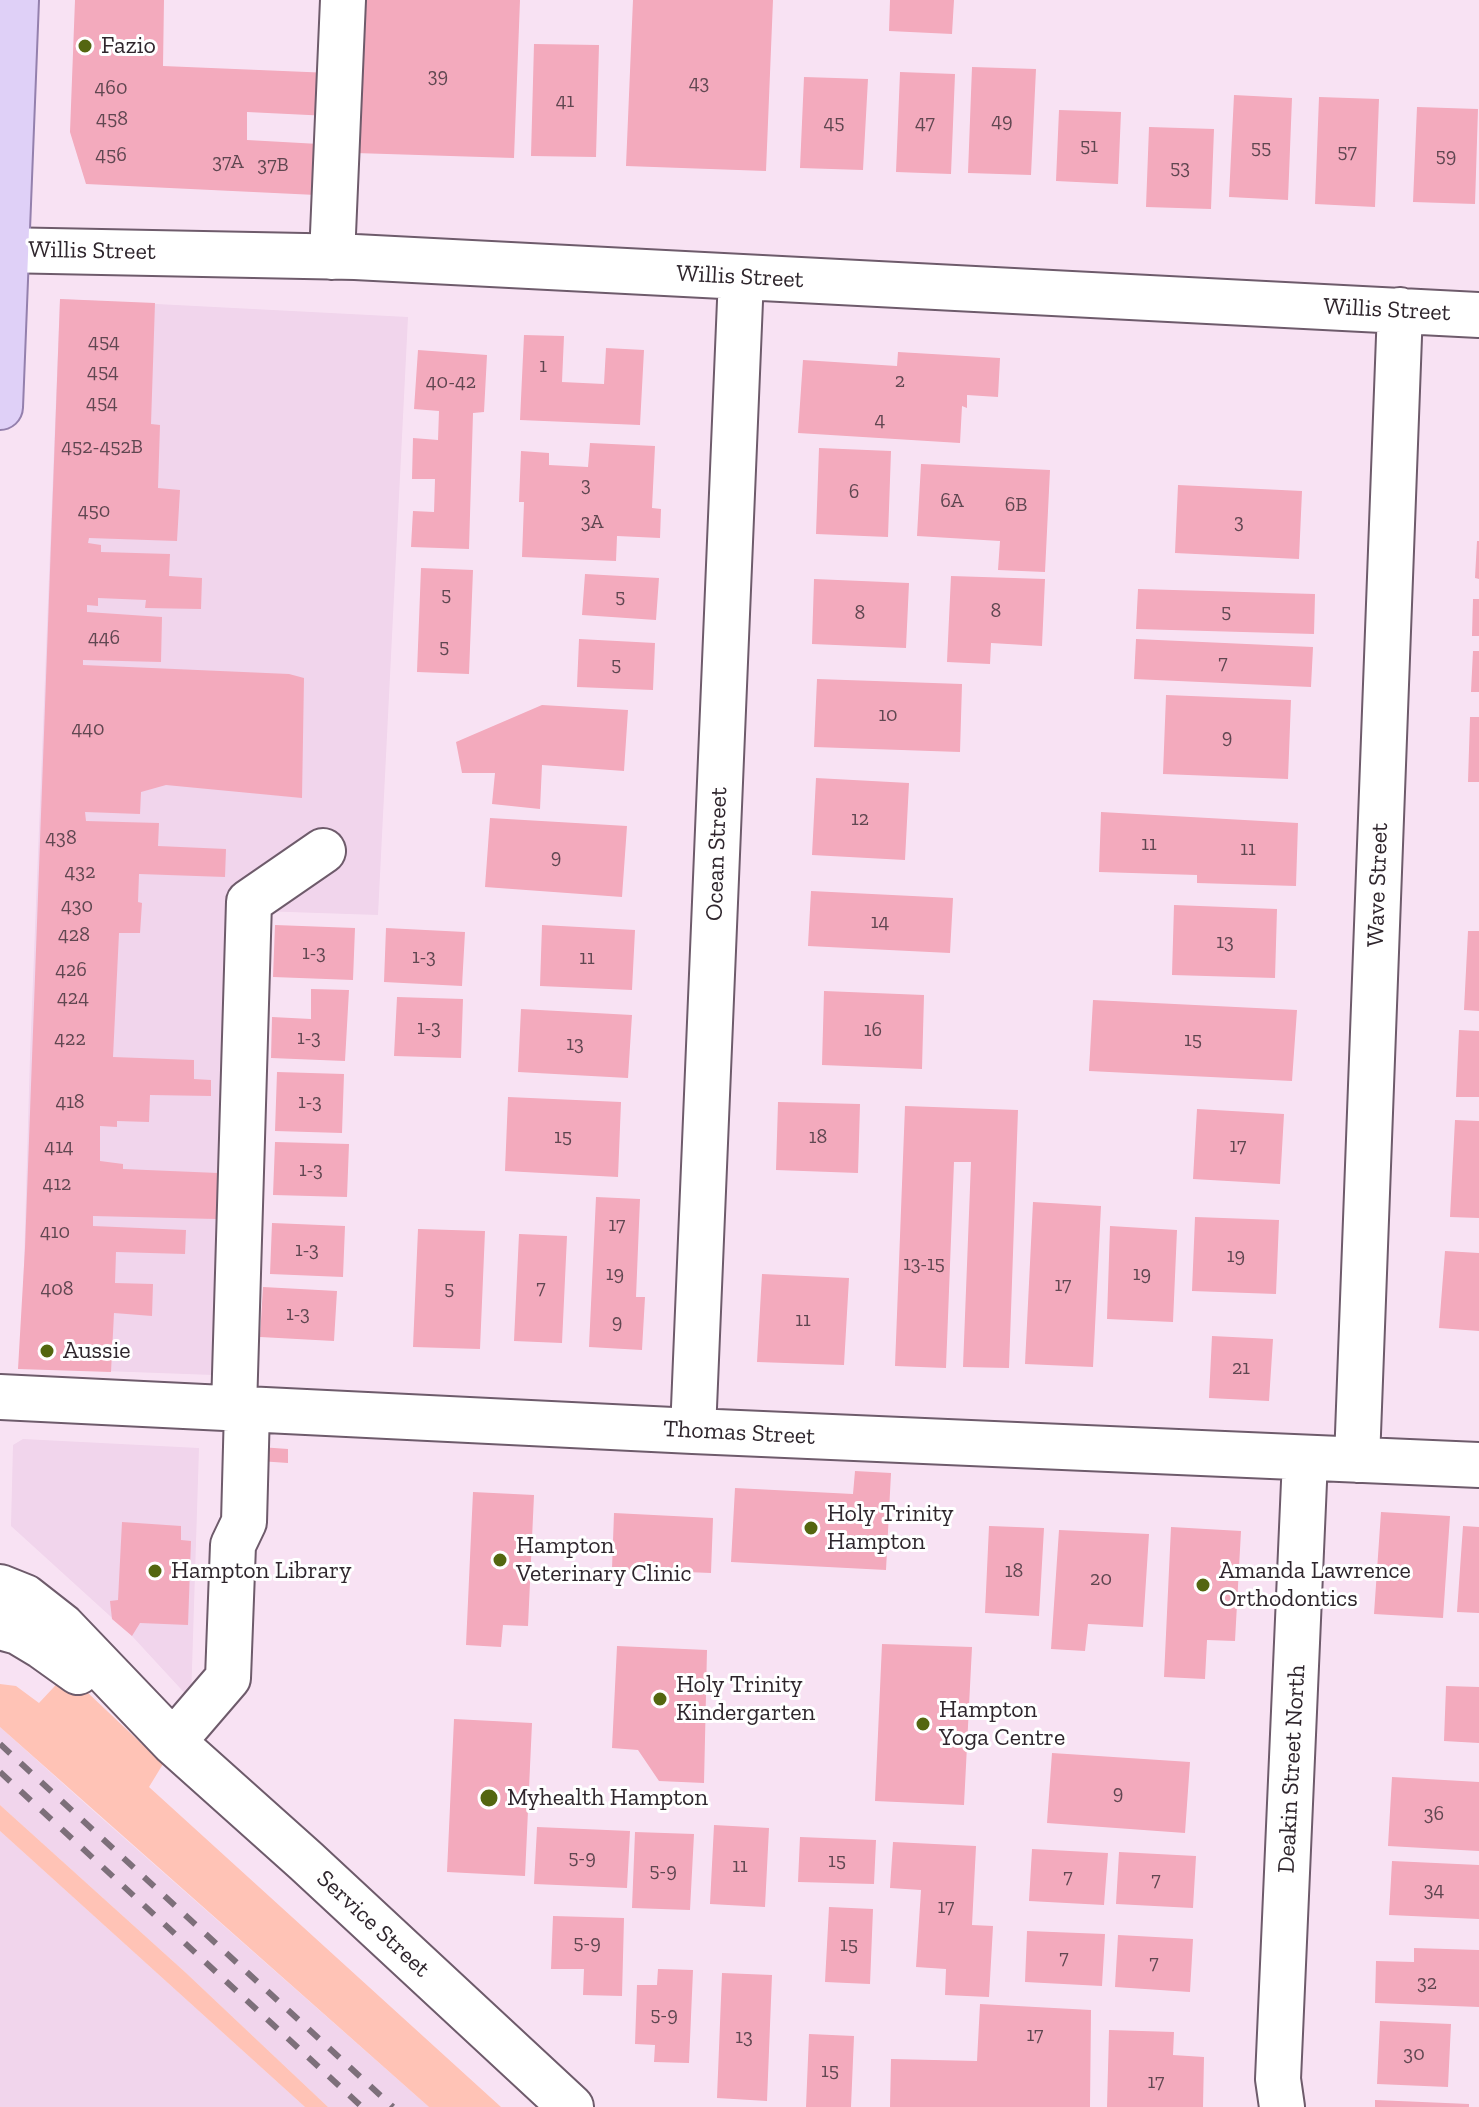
<!DOCTYPE html>
<style>
body{margin:0}
canvas{display:block;background:#f8e2f3}
</style>
<canvas width="1479" height="2107"></canvas>
<script>
const ctx = document.querySelector('canvas').getContext('2d');
ctx.lineJoin = 'round';
function paint(path, color) { ctx.fillStyle = color; ctx.fill(path, 'evenodd'); }
const shape = rows => new Path2D(rows.map(r => 'M' + r).join(''));
function stroke(path, color, width, dash) { ctx.strokeStyle = color; ctx.lineWidth = width; ctx.lineCap = dash ? 'butt' : 'round'; ctx.setLineDash(dash || []); ctx.stroke(path); }
function drawText(font, color, halo, rows, align = 'center') {
  ctx.font = font + ' "Zilla Slab",serif'; ctx.lineWidth = 6; ctx.setLineDash([]); ctx.textBaseline = 'middle'; ctx.strokeStyle = halo; ctx.fillStyle = color; for (const [text, x, y, turn = 0] of rows) {
    ctx.save(); ctx.translate(x, y); ctx.rotate((+turn || 0) * Math.PI / 180); ctx.textAlign = isNaN(turn) ? turn : align; if (halo) ctx.strokeText(text, 0, 0); ctx.fillText(text, 0, 0); ctx.restore();
  }
}
paint(shape([
 [60,299,408,317,378,915,259,911,241,1376,21,1368,30,1055],
 [23,1439,199,1448,191,1700,132,1636,11,1526,13,1445],
 [0,1727,89,1807,429,2107,328,2107,185,1972,0,1805],
 [0,1831,305,2107,0,2107]
]), '#f1d5ec');
paint(shape([
 [67,1673,163,1764,149,1787,501,2107,429,2107,0,1727,0,1684,16,1686,39,1703],
 [0,1805,185,1972,328,2107,305,2107,0,1831]
]), '#ffc3b6');
paint(shape([
 [75,0,164,0,163,66,331,73,329,116,247,112,247,140,319,144,316,195,86,184,70,132],
 [360,0,520,0,514,158,355,153],
 [633,0,773,0,766,171,626,166],
 [890,0,954,0,952,34,889,31],
 [534,44,599,45,596,157,531,156],
 [972,67,1036,69,1031,175,968,173],
 [900,72,955,74,951,174,896,172],
 [804,77,868,79,863,170,800,168],
 [1234,95,1292,98,1288,200,1229,197],
 [1319,97,1379,99,1375,207,1315,204],
 [1417,107,1478,109,1475,204,1413,202],
 [1059,110,1121,112,1118,184,1056,181],
 [1149,127,1214,129,1211,209,1146,207],
 [60,299,155,303,151,424,160,425,158,488,180,490,177,541,89,538,88,543,101,545,101,552,170,554,169,576,202,578,201,609,145,608,146,600,98,598,98,606,87,605,87,612,162,617,161,662,83,660,83,665,289,674,304,678,302,798,166,785,141,792,140,814,85,812,86,821,159,823,158,846,226,849,225,877,139,874,138,902,142,903,140,933,119,933,113,1057,194,1060,194,1079,211,1080,211,1096,150,1095,149,1122,117,1121,117,1127,100,1126,100,1161,123,1164,123,1169,218,1173,216,1219,93,1216,93,1226,186,1230,185,1254,116,1252,115,1283,153,1284,152,1316,114,1313,111,1372,18,1369,25,1248],
 [524,335,564,336,562,382,604,384,606,348,644,350,640,425,520,420],
 [418,350,487,355,484,412,473,413,469,549,411,547,413,511,434,512,435,479,412,479,413,438,438,440,439,411,414,409],
 [898,352,1000,358,998,397,967,395,967,408,962,406,960,443,798,433,803,360,897,366],
 [590,443,655,446,652,508,661,509,660,538,617,536,616,561,522,557,524,502,519,502,521,451,549,453,549,465,588,467],
 [819,448,891,451,888,537,816,534],
 [921,464,1050,470,1045,572,998,570,1000,541,917,536],
 [1178,485,1302,491,1299,559,1175,553],
 [1477,541,1479,541,1479,579,1475,578],
 [421,568,473,570,469,674,417,672],
 [585,574,659,578,656,620,582,615],
 [951,576,1045,579,1042,646,991,643,990,664,947,662],
 [814,579,909,583,906,648,812,644],
 [1138,589,1315,594,1314,634,1136,629],
 [1473,599,1479,599,1479,636,1472,636],
 [579,639,655,643,653,690,577,687],
 [1136,639,1313,647,1311,687,1134,679],
 [1473,651,1479,651,1479,692,1471,692],
 [817,679,962,684,960,752,814,747],
 [1166,695,1291,700,1288,779,1163,774],
 [542,705,628,710,624,771,542,765,540,809,492,804,495,773,462,773,456,742],
 [1470,717,1479,717,1479,782,1468,782],
 [816,778,909,783,905,860,812,855],
 [1101,812,1298,823,1296,886,1197,883,1197,875,1099,872],
 [490,818,627,826,622,897,485,887],
 [811,891,953,898,950,953,808,946],
 [1174,905,1277,909,1275,978,1172,975],
 [275,925,355,928,353,980,273,977],
 [542,925,635,930,632,990,540,986],
 [386,928,465,932,462,986,384,982],
 [1468,931,1479,931,1479,1011,1464,1010],
 [311,989,349,990,345,1061,271,1058,272,1017,311,1019],
 [824,991,924,995,922,1069,822,1065],
 [397,997,463,999,461,1058,394,1056],
 [1093,1000,1297,1010,1292,1081,1089,1071],
 [521,1009,632,1015,628,1078,518,1072],
 [1459,1030,1479,1031,1479,1097,1456,1097],
 [277,1072,344,1074,342,1133,275,1131],
 [508,1097,621,1102,618,1177,505,1171],
 [778,1102,860,1104,858,1173,776,1170],
 [905,1106,1018,1110,1009,1368,963,1367,971,1162,954,1162,946,1368,895,1366],
 [1197,1109,1284,1114,1280,1184,1193,1179],
 [1455,1120,1479,1121,1479,1218,1450,1217],
 [275,1142,349,1144,347,1197,273,1195],
 [596,1197,640,1199,636,1297,645,1297,642,1350,589,1347],
 [1033,1202,1101,1206,1093,1367,1025,1364],
 [1195,1217,1279,1220,1276,1294,1192,1291],
 [272,1223,345,1226,343,1277,270,1274],
 [1110,1226,1177,1230,1173,1322,1107,1319],
 [418,1229,485,1231,480,1349,413,1347],
 [519,1234,567,1236,562,1343,514,1341],
 [1445,1251,1479,1253,1479,1331,1439,1328],
 [762,1274,849,1278,844,1365,757,1362],
 [263,1287,337,1291,334,1341,260,1337],
 [1212,1336,1273,1339,1269,1401,1209,1398],
 [260,1447,288,1449,288,1463,259,1461],
 [855,1471,891,1473,886,1570,731,1562,735,1488,853,1494],
 [473,1492,534,1495,528,1626,503,1625,501,1647,466,1645],
 [1381,1512,1450,1516,1443,1618,1374,1614],
 [614,1513,713,1518,711,1573,612,1569],
 [122,1522,181,1526,181,1540,191,1541,188,1625,140,1623,132,1636,112,1619,110,1601,118,1600],
 [989,1526,1044,1528,1039,1616,985,1613],
 [1463,1526,1479,1527,1479,1613,1457,1612],
 [1171,1527,1241,1531,1235,1641,1207,1640,1205,1679,1164,1677],
 [1059,1530,1149,1534,1143,1627,1088,1624,1085,1651,1051,1649],
 [882,1644,972,1647,964,1805,875,1801],
 [617,1646,707,1650,704,1783,659,1781,638,1750,612,1748],
 [1446,1686,1479,1687,1479,1743,1444,1741],
 [454,1719,532,1723,525,1876,447,1872],
 [1052,1753,1190,1762,1185,1833,1047,1823],
 [1392,1777,1479,1782,1479,1851,1388,1846],
 [714,1825,769,1828,765,1907,710,1904],
 [537,1827,630,1831,627,1888,534,1884],
 [635,1832,694,1834,690,1910,632,1908],
 [800,1837,876,1840,874,1884,798,1882],
 [893,1842,976,1846,972,1925,993,1926,989,1997,945,1995,946,1969,916,1967,921,1890,890,1888],
 [1032,1849,1108,1853,1104,1905,1029,1901],
 [1119,1852,1196,1856,1193,1908,1116,1904],
 [1392,1861,1479,1865,1479,1919,1389,1915],
 [829,1907,873,1909,870,1984,825,1982],
 [553,1916,624,1918,622,1996,583,1995,584,1969,551,1969],
 [1027,1931,1105,1934,1102,1986,1025,1982],
 [1118,1935,1193,1939,1190,1992,1115,1987],
 [1414,1948,1479,1950,1479,2007,1375,2003,1376,1961,1414,1962],
 [658,1969,693,1970,689,2063,654,2062,655,2045,635,2044,637,1985,657,1985],
 [722,1973,772,1975,767,2101,717,2098],
 [980,2004,1091,2010,1090,2107,890,2107,891,2059,977,2061],
 [1380,2021,1451,2024,1448,2087,1377,2084],
 [1109,2030,1174,2032,1173,2055,1204,2057,1203,2107,1107,2107],
 [809,2034,854,2036,851,2107,806,2107],
 [1375,2100,1469,2104,1469,2107,1375,2107]
]), '#f3aabd');
const minor = shape([
 [0,250,355,257,1479,315],
 [332,257,343,0],
 [0,1397,693,1431,1479,1465],
 [234,1408,249,902,323,851],
 [693,1431,741,277],
 [1357,1460,1400,310],
 [0,1587,25,1597,62,1626,173,1742,306,1861,571,2107],
 [0,1627,18,1632,43,1647,78,1672],
 [173,1742,228,1678,233,1545,244,1522,247,1409],
 [1282,2107,1278,2079,1305,1459]
]);
const major = shape([
 [0,407,16,0]
]);
stroke(minor, '#6e5b6b', 48);
stroke(major, '#9480ad', 48);
stroke(minor, '#fff', 44);
stroke(major, '#dfd0f7', 44);
stroke(shape([
 [0,1744,393,2107],
 [0,1772,362,2107]
]), '#7d6f7a', 6, [14, 14]);
for (const [x, y, r, color] of [
 [85,46,8,"#546610"],
 [47,1351,8,"#546610"],
 [811,1528,8,"#546610"],
 [500,1560,8,"#546610"],
 [155,1571,8,"#546610"],
 [1203,1585,8,"#546610"],
 [660,1699,8,"#546610"],
 [923,1724,8,"#546610"],
 [489,1798,10,"#546610"]
]) { const dot = new Path2D(); dot.arc(x, y, r, 0, 2 * Math.PI); ctx.fillStyle = color; ctx.fill(dot); stroke(dot, '#fff', 3); }
drawText('20px', '#604751', null, [
 ["39",438,76],
 ["43",699,83],
 ["460",111,88],
 ["41",565,101],
 ["458",112,119],
 ["49",1002,121],
 ["45",834,123],
 ["47",925,123],
 ["51",1089,146],
 ["55",1261,148],
 ["57",1347,152],
 ["456",111,155],
 ["59",1446,156],
 ["37A",228,162],
 ["37B",273,165],
 ["53",1180,168],
 ["454",104,342],
 ["1",543,366],
 ["454",103,372],
 ["2",900,381],
 ["40-42",451,382],
 ["454",102,403],
 ["4",880,420],
 ["452-452B",102,447],
 ["3",586,485],
 ["6",854,492],
 ["6A",952,501],
 ["6B",1016,505],
 ["450",94,511],
 ["3A",592,522],
 ["3",1239,522],
 ["5",446,595],
 ["5",620,597],
 ["8",996,611],
 ["5",1226,612],
 ["8",860,613],
 ["446",104,638],
 ["5",444,647],
 ["7",1223,663],
 ["5",616,665],
 ["10",888,715],
 ["440",88,729],
 ["9",1227,737],
 ["12",860,819],
 ["438",61,838],
 ["11",1149,844],
 ["11",1248,849],
 ["9",556,857],
 ["432",80,872],
 ["430",77,906],
 ["14",880,922],
 ["428",74,935],
 ["13",1225,942],
 ["1-3",314,953],
 ["1-3",424,957],
 ["11",587,958],
 ["426",71,970],
 ["424",73,998],
 ["1-3",429,1028],
 ["16",873,1030],
 ["1-3",309,1038],
 ["422",70,1039],
 ["15",1193,1040],
 ["13",575,1044],
 ["418",70,1102],
 ["1-3",310,1102],
 ["15",563,1137],
 ["18",818,1137],
 ["17",1238,1146],
 ["414",59,1147],
 ["1-3",311,1170],
 ["412",57,1184],
 ["17",617,1225],
 ["410",55,1232],
 ["1-3",307,1250],
 ["19",1236,1256],
 ["13-15",924,1264],
 ["19",615,1274],
 ["19",1142,1274],
 ["17",1063,1285],
 ["7",541,1288],
 ["408",57,1289],
 ["5",449,1289],
 ["1-3",298,1314],
 ["11",803,1320],
 ["9",617,1322],
 ["21",1241,1368],
 ["18",1014,1571],
 ["20",1101,1579],
 ["9",1118,1793],
 ["36",1434,1814],
 ["5-9",582,1858],
 ["15",837,1861],
 ["11",740,1866],
 ["5-9",663,1871],
 ["7",1068,1877],
 ["7",1156,1880],
 ["34",1434,1890],
 ["17",946,1907],
 ["5-9",587,1943],
 ["15",849,1945],
 ["7",1064,1958],
 ["7",1154,1963],
 ["32",1427,1983],
 ["5-9",664,2015],
 ["17",1035,2035],
 ["13",744,2037],
 ["30",1414,2054],
 ["15",830,2071],
 ["17",1156,2082]
]);
drawText('24px', '#2f262d', '#fff', [
 ["Fazio",101,46],
 ["Aussie",63,1351],
 ["Holy Trinity",827,1514],
 ["Hampton",827,1542],
 ["Hampton",516,1546],
 ["Veterinary Clinic",516,1574],
 ["Hampton Library",171,1571],
 ["Amanda Lawrence",1219,1571],
 ["Orthodontics",1219,1599],
 ["Holy Trinity",676,1685],
 ["Kindergarten",676,1713],
 ["Hampton",939,1710],
 ["Yoga Centre",939,1738],
 ["Myhealth Hampton",507,1798]
], 'left');
drawText('24px', '#2f262d', '#fff', [
 ["Willis Street",92,251,1],
 ["Willis Street",740,277,3],
 ["Willis Street",1387,310,3],
 ["Ocean Street",717,854,-88],
 ["Wave Street",1378,885,-88],
 ["Thomas Street",739,1433,3],
 ["Deakin Street North",1292,1769,-87],
 ["Service Street",373,1924,43]
]);
</script>
